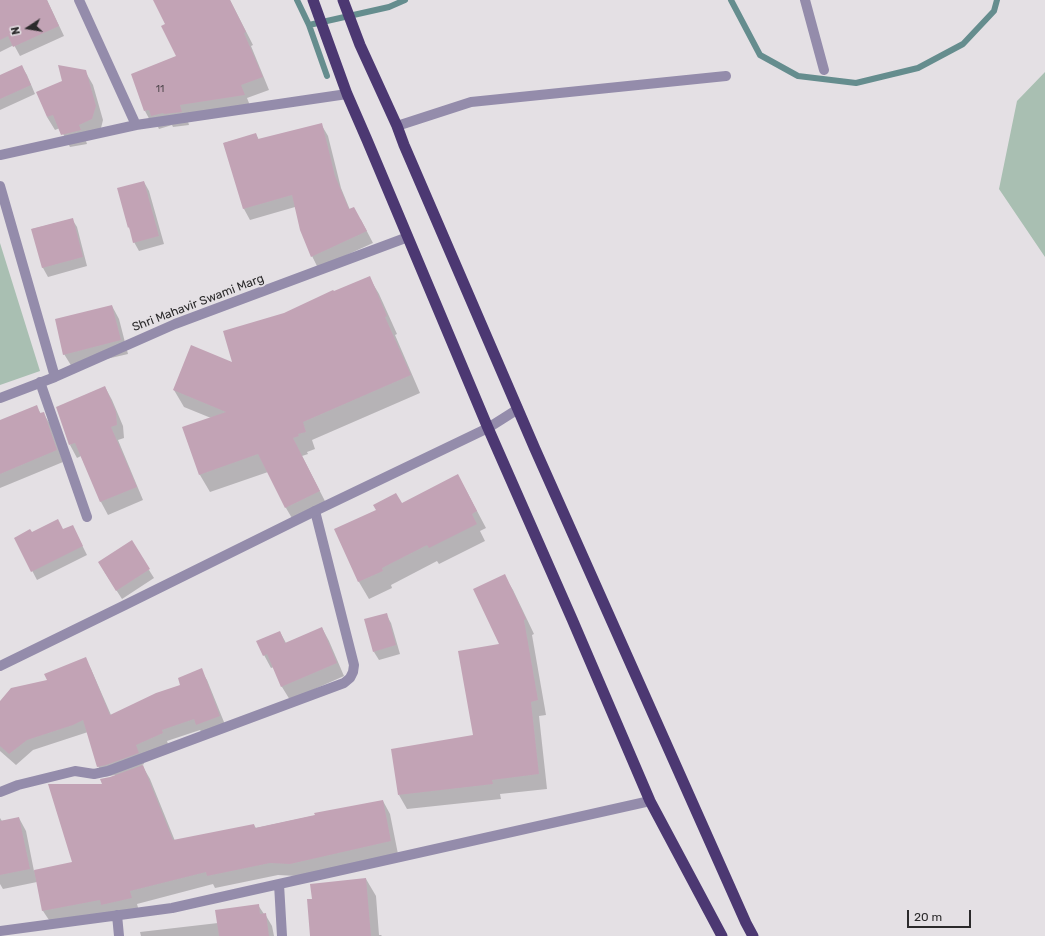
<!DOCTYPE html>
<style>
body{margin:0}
#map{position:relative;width:1045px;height:936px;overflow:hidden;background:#e4e0e4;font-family:Rubik,sans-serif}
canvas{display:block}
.north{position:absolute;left:8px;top:8px;width:40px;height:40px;-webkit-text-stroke:3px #e4e0e4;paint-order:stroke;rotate:258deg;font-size:11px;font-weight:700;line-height:16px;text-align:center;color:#2b2a2b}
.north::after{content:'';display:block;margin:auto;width:14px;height:18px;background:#2b2a2b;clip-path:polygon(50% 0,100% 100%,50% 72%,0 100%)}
.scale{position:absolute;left:907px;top:910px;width:64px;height:18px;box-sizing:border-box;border:2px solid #2b2a2b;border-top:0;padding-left:5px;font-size:12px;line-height:14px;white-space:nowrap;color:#2b2a2b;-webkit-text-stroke:3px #e4e0e4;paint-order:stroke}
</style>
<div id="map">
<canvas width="1045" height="936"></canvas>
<div class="north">N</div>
<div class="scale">20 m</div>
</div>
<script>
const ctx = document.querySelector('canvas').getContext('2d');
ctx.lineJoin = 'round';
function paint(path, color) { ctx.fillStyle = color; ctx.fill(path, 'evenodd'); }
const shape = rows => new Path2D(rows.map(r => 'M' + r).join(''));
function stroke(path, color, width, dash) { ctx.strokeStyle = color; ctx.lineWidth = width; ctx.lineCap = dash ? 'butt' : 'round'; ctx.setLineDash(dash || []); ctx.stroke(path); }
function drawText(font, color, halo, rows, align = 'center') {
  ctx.font = font + ' Rubik,sans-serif'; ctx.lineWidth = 4; ctx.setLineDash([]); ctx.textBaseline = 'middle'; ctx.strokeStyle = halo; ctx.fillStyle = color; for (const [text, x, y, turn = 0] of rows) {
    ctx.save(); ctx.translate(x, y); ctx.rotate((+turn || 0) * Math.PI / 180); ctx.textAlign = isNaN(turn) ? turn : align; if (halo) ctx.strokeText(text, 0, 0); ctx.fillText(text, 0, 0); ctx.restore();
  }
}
paint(shape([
 [1045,72,1045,257,999,189,1017,101],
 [0,243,40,371,0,385]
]), '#a9bfb2');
paint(shape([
 [0,0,47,0,64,36,20,56,14,45,0,52],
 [154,0,230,0,253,45,251,46,269,90,247,98,251,108,187,118,189,125,173,127,172,125,159,129,156,123,152,124,145,111,177,57,166,25],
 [22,67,27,75,35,94,0,110,0,76],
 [85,71,93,85,103,120,100,132,85,138,87,144,70,147,60,128,55,130,47,117],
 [321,124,328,136,341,188,350,210,361,220,373,243,318,268,312,256,295,207,250,220,244,209,224,143,256,134,259,140],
 [144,182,149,191,164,244,139,251,134,242,131,232,129,227],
 [72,219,77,227,87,266,48,277,43,268,32,229],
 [369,277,379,294,397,334,395,335,420,393,312,440,315,449,307,452,308,454,302,456,329,509,296,525,286,508,268,472,210,492,200,475,183,428,211,418,184,407,174,390,234,364,285,314],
 [112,306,119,319,128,354,72,367,64,354],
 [105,387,112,400,123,426,124,438,118,440,143,500,108,515,101,502,81,456,77,458,70,445],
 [36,406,41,414,43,413,50,424,63,462,0,488,0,421],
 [458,476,467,492,486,528,480,531,485,541,439,564,437,561,391,585,392,588,369,599,359,582,335,529,402,504],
 [63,531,77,535,87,555,37,580,15,538,32,533],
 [149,570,154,578,122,599,104,571],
 [504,575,513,590,534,634,532,635,546,715,539,716,547,789,500,794,501,799,407,809,399,795,474,736,501,645],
 [386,614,391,623,400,654,379,660,374,652],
 [322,628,329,641,344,676,290,700,282,687,274,667,271,668,264,655,280,632,286,643],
 [85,658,91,669,111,715,182,685,201,670,207,680,226,727,204,736,200,730,167,741,168,744,142,756,144,764,142,765,150,779,175,841,254,825,256,828,383,801,390,814,398,854,297,876,278,875,215,888,213,884,137,904,139,911,51,923,43,911,37,882,3,889,0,884,0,818,2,821,19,818,26,831,34,871,73,863,116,776,115,775,104,777,98,766,88,732,33,750,16,765,0,751,0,703,48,681],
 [366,879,376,896,379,935,381,935,382,936,311,936,313,899],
 [258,905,264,914,265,914,272,926,274,936,141,936,140,932,218,923]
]), '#0003');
stroke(shape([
 [297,0,309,25,389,7,405,0],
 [731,0,760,55,798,76,856,83,918,68,963,44,994,11,997,0],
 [309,25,327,76]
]), '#658d8e', 6);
paint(shape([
 [0,0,47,0,59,26,13,47,8,36,0,40],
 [153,0,230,0,246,32,244,33,263,77,241,85,245,95,180,105,182,112,164,114,163,113,151,116,149,110,144,111,131,74,176,56,161,26,165,24],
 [22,65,31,85,0,99,0,75],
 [58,65,86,70,96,106,92,119,79,125,81,130,61,135,53,115,47,117,36,92,62,81],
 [322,123,335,176,349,209,354,207,367,231,311,257,300,230,292,195,243,209,223,143,256,133,258,139],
 [144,181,159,236,133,243,129,227,128,228,117,188],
 [73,218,83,257,42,268,31,229],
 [370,276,387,316,385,317,411,375,303,422,306,432,298,434,299,436,293,438,320,491,285,508,258,454,199,475,182,427,226,412,173,390,191,345,232,362,223,331,284,313,333,290,334,291],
 [112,305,121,340,63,355,55,319],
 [105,386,116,412,117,425,111,427,137,487,100,502,75,443,69,445,56,407],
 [37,405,40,413,44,412,57,450,0,474,0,420],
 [458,474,477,511,472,514,477,524,429,548,427,545,382,568,383,571,358,582,334,529,376,510,373,505,396,493,402,503],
 [58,519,63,529,73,525,83,546,31,572,14,538,30,529,32,532],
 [132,540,150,569,116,591,98,562],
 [505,574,526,619,524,620,538,700,531,702,539,774,492,780,493,784,398,795,391,749,473,735,458,651,499,644,473,589],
 [387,613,396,645,373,652,364,619],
 [322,627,337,663,281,687,267,654,263,656,256,641,280,631,285,643],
 [86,657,110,715,156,693,180,685,178,678,202,668,220,716,196,725,194,719,162,730,163,733,136,745,139,753,106,765,97,767,83,720,73,725,27,740,9,754,0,746,0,701,11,688,47,680,44,674],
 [143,765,173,840,254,824,255,828,315,815,314,813,383,800,391,841,290,864,270,863,207,876,206,872,130,891,132,898,101,905,100,900,42,911,34,870,72,862,48,784,102,784,100,779,110,777],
 [19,817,30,869,0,875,0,821],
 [366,878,371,936,310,936,307,899,312,899,310,884],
 [259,904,260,914,266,913,269,936,219,936,215,910]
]), '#c2a3b5');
stroke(shape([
 [79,0,136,125],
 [805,0,824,70],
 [397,126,471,102,726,76],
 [0,155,136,125,347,94],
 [0,186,55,377],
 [40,382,87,517],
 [0,398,55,377,175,324,408,237],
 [488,428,518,409],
 [0,792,18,785,75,771,94,774,108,771,344,683,350,678,353,672,354,665,315,511],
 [279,884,282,936],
 [117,915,119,936],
 [0,931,172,908,650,801]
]), '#948cab', 10);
stroke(shape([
 [0,666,125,605,315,511,488,428]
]), '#948cab', 10);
stroke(shape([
 [313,0,347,94,367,140,488,428,572,619,650,801,722,936],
 [343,0,360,45,397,126,404,145,535,449,746,923,753,936]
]), '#4c3872', 11);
drawText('10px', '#51484e', null, [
 ["11",160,89]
]);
drawText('12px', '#2b2a2b', '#e4e0e4', [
 ["Shri Mahavir Swami Marg",198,303,-21]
]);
</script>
